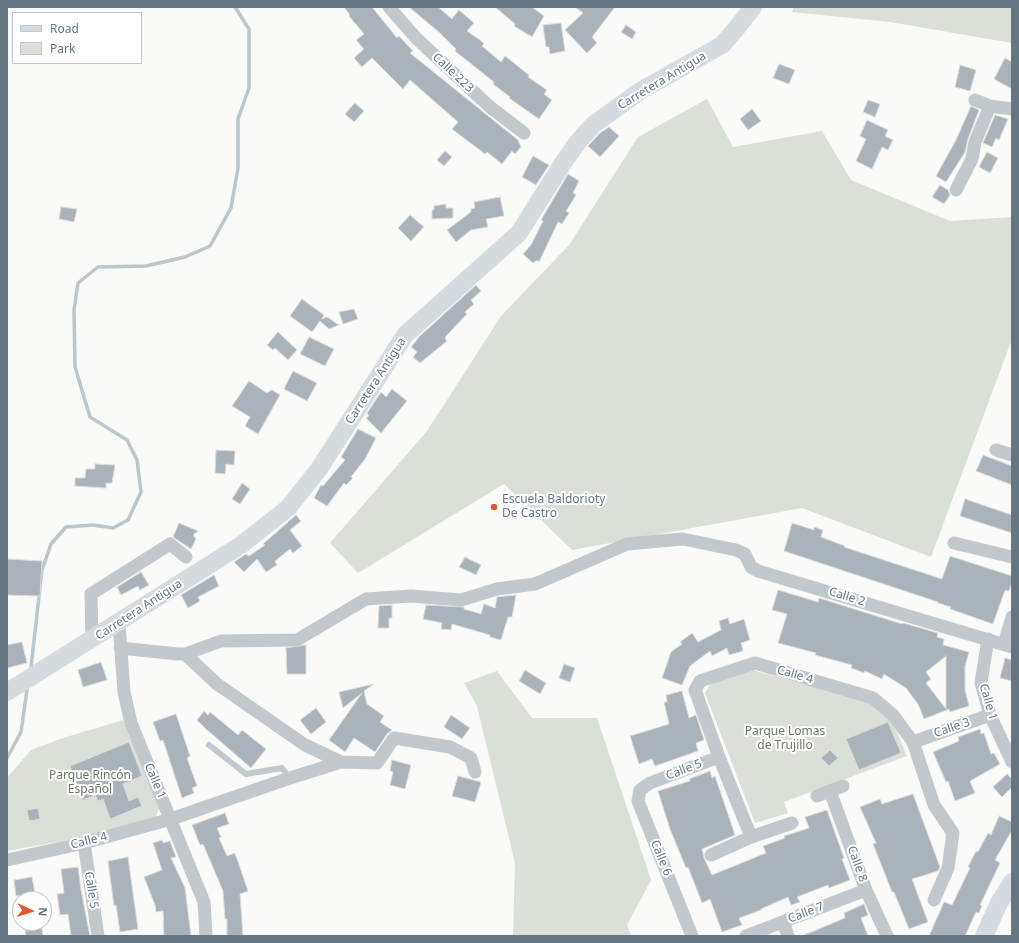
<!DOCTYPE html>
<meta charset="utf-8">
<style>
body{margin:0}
#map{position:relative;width:1019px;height:943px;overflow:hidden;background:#fafaf8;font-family:"Noto Sans",sans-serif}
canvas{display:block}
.frame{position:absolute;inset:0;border:8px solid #657683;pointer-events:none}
.legend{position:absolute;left:12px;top:12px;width:130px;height:52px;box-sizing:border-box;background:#fff;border:1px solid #c1c8cd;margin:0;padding:5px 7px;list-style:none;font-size:12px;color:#657683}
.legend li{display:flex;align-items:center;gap:8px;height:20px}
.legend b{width:20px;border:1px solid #c1c8cd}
.north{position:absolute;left:12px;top:891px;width:40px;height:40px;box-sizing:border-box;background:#fff;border:1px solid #c1c8cd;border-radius:50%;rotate:94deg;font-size:11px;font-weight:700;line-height:16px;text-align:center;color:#657683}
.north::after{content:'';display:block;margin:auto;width:14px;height:18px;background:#e4572e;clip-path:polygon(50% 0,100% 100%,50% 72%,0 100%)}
</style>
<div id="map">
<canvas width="1019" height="943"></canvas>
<div class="frame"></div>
<ul class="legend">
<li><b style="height:5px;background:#d6dbdf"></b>Road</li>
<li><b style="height:11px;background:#dadfd7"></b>Park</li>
</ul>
<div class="north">N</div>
</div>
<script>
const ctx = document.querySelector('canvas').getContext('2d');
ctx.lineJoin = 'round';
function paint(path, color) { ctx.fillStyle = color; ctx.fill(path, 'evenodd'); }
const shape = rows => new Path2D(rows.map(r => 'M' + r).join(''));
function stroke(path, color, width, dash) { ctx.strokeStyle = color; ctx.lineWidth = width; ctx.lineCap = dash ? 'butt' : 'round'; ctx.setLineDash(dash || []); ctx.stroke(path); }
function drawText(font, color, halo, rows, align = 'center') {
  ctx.font = font + ' "Noto Sans",sans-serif'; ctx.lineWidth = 4; ctx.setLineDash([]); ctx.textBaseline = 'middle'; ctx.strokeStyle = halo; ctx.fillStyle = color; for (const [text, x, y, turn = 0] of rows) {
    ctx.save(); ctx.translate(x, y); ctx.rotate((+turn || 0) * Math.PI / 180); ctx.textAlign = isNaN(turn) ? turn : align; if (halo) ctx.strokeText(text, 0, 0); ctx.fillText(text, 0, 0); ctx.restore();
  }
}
paint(shape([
 [794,7,1012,7,1012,43,890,22,792,12],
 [707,99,733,147,822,131,851,180,950,221,1012,217,1012,339,931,557,802,508,572,550,504,484,358,573,330,543,427,431,501,316,569,245,638,137],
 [752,670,866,701,892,720,907,756,784,802,788,813,755,823,705,693,710,685,720,679],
 [497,671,532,718,597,718,651,880,627,925,631,936,513,936,515,863,477,706,464,683],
 [123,720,160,805,156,817,85,837,7,851,7,778,31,750,63,738]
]), '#dadfd7');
stroke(shape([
 [31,667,42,570,51,544,66,527,93,525,113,528,128,520,141,492,137,460,127,440,90,417,75,367,74,310,78,283,98,267,146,266,185,257,210,246,231,208,238,168,238,119,249,88,249,29,235,7],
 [7,758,21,732,27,690]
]), '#bbc7cb', 3.5);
const building = shape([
 [344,7,372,7,397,38,399,36,413,51,410,53,518,140,521,147,515,154,512,151,502,164,487,152,485,154,452,129,458,122,410,80,403,89,372,58,362,67,354,58,364,49,356,40,364,34,349,16,350,15,344,7],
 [409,7,438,7,452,19,459,10,474,23,467,31,484,43,482,46,501,62,505,56,529,75,528,77,547,90,544,94,552,100,539,119,509,98,510,97,493,84,494,82,455,51,456,49,440,33,409,7],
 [495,7,532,7,544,16,532,37,514,26,515,24,495,7],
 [575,7,615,7,592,37,597,43,587,53,565,30,583,13,575,7],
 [561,23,565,51,550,54,549,47,546,47,543,25,561,23],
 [626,25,636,32,632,39,621,32,626,25],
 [1005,58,1012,62,1012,89,994,79,1005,58],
 [779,64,795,70,789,84,773,78,779,64],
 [960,65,976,70,970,91,955,87,960,65],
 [868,100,880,104,875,117,863,112,868,100],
 [355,103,364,111,354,122,345,114,355,103],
 [971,106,979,110,968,139,965,152,946,182,936,176,956,140,971,106],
 [752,109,761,121,748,130,740,119,752,109],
 [995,115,1008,119,999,140,996,138,992,147,983,143,995,115],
 [867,120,888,130,885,136,893,140,888,150,882,147,872,169,856,161,866,139,860,136,867,120],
 [609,127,619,136,600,157,588,146,600,133,609,127],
 [445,151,452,157,444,166,437,160,445,151],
 [987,152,998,158,990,173,979,167,987,152],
 [533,156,549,165,536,185,522,177,533,156],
 [568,174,579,181,573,193,576,195,566,211,569,213,562,224,558,222,539,262,537,260,533,263,523,254,531,245,543,221,541,220,568,174],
 [940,185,948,190,950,195,944,204,932,197,940,185],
 [500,197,504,216,486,219,488,227,471,230,456,242,447,230,471,212,471,209,475,208,474,202,500,197],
 [446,204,446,208,453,208,453,218,432,219,432,210,434,210,434,206,446,204],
 [61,207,77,209,74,222,59,219,61,207],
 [410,215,424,227,411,241,398,228,410,215],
 [476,285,481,291,471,300,474,304,465,312,467,314,446,336,445,339,447,341,420,363,413,357,417,352,411,347,420,336,476,285],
 [302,299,324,315,322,319,327,317,339,325,329,329,320,321,312,332,290,316,302,299],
 [354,309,358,319,343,324,339,312,354,309],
 [278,332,297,350,288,360,275,348,273,350,267,345,278,332],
 [309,337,334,349,325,366,300,354,309,337],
 [293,371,317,383,307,401,284,389,293,371],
 [249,381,267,393,272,390,280,395,258,434,245,426,250,417,232,406,249,381],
 [392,389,407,401,381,433,366,418,369,416,367,413,381,392,386,397,392,389],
 [358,429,376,438,365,459,351,477,353,478,346,485,344,483,327,506,314,498,321,485,323,486,345,460,341,457,358,429],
 [216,450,235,451,234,465,226,464,225,474,215,473,216,450],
 [983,455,1012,466,1012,485,976,471,983,455],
 [95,464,115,465,112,483,106,483,106,488,75,486,75,478,85,478,86,469,95,469,95,464],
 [242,483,250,489,240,504,232,499,242,483],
 [965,499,1012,515,1012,533,960,516,965,499],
 [296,515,301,521,290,530,302,546,293,553,290,549,275,561,277,565,266,572,257,559,244,572,234,562,246,554,249,556,265,545,263,544,296,515],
 [179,523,198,531,193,535,196,539,191,549,173,537,179,523],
 [792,523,814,530,814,527,823,530,821,537,845,546,844,547,942,579,950,556,1012,576,1012,582,1009,591,1005,590,993,624,950,609,951,607,938,603,938,602,784,551,792,523],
 [465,557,481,565,476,575,459,567,465,557],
 [7,559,42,561,40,596,7,595,7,559],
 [141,572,149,585,140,590,138,586,121,595,117,587,141,572],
 [214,575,219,586,198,597,200,601,188,608,181,595,214,575],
 [778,590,818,602,819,598,902,624,903,623,938,633,937,637,944,639,943,645,969,652,965,666,965,690,969,706,950,712,949,709,924,719,918,704,906,688,884,674,882,679,865,671,864,673,851,668,852,665,815,655,816,653,778,643,787,614,772,610,778,590],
 [946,656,946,709,926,683,931,679,926,672,946,656],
 [516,595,512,617,508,617,501,640,490,637,490,635,452,624,451,630,441,629,442,623,423,619,426,605,464,607,464,609,481,614,484,604,495,608,497,597,516,595],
 [392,605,392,618,389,618,389,628,378,628,379,606,392,605],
 [728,618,730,624,744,619,750,640,741,643,743,651,729,655,727,648,712,656,710,651,690,666,682,685,662,678,671,652,682,644,680,642,692,633,698,642,721,630,719,621,728,618],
 [22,642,27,663,7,668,7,645,22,642],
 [306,645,306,674,287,674,286,648,306,645],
 [1005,658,1012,660,1012,681,1000,678,1005,658],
 [101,662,107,680,83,687,78,670,101,662],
 [564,664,575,668,570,682,559,678,564,664],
 [525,670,546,683,540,694,519,681,525,670],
 [374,684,364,691,367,704,384,716,380,722,392,730,387,734,375,752,354,738,345,752,329,740,362,693,343,708,339,692,374,684],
 [682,691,689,718,696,715,704,740,696,743,698,751,655,766,652,759,639,764,630,736,669,724,664,702,667,702,666,695,682,691],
 [316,708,326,722,311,734,300,720,316,708],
 [204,711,208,715,210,712,238,735,242,730,266,749,251,768,205,728,197,720,204,711],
 [176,714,190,756,187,758,197,786,192,788,194,793,182,798,163,740,160,741,153,722,176,714],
 [451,715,470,728,462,739,444,727,451,715],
 [888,722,901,753,859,770,846,739,888,722],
 [980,729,981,734,984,733,991,754,994,753,1000,764,970,781,975,793,955,801,948,781,946,782,933,752,959,741,958,737,980,729],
 [129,742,142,776,123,784,129,801,138,797,142,806,110,819,103,799,98,801,95,795,83,800,70,766,129,742],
 [830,750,838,758,829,766,821,758,830,750],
 [392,760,411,765,405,789,390,785,393,772,390,771,392,760],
 [710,771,712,778,715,776,735,835,702,849,704,858,712,875,766,853,763,846,785,838,784,836,809,828,805,817,827,810,844,858,842,859,850,880,829,888,828,885,797,897,800,902,791,905,788,897,761,909,761,910,739,918,742,925,722,932,710,899,702,903,688,867,686,868,670,829,658,791,690,781,689,779,710,771],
 [1007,774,1012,779,1012,787,1002,797,993,787,1007,774],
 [458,776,481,782,475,802,452,796,458,776],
 [913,794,940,867,938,871,912,879,928,922,909,929,894,892,892,892,873,844,876,843,860,807,880,799,882,804,913,794],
 [38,808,40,819,29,821,27,810,38,808],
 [225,813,229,824,217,828,221,837,219,838,227,856,235,853,248,891,240,894,243,936,227,936,227,919,225,919,223,891,203,844,200,845,192,825,225,813],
 [999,816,1012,822,1012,830,995,860,1000,863,980,905,982,906,979,913,976,912,965,936,929,936,944,902,952,905,970,868,968,867,976,851,978,852,988,833,991,835,999,816],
 [162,840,163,843,170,841,176,857,171,858,185,888,191,936,164,936,163,911,156,912,155,905,144,877,162,870,153,843,162,840],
 [128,857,138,929,120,932,116,905,114,906,108,861,128,857],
 [78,867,81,890,90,936,71,936,68,914,60,915,57,894,64,893,61,869,78,867],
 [32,877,36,899,20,899,19,895,16,896,14,880,32,877],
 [864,904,868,915,861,918,868,936,802,936,845,918,844,913,864,904],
 [24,923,41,923,43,936,26,936,24,923]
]);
paint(building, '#aab3b9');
stroke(building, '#dcdcda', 1);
stroke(shape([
 [209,745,246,774,282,768,290,778]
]), '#c3c8cc', 6);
stroke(shape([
 [389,7,416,38,490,107,524,133],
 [975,100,990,106,1012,109],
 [956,190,972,159,975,142,990,106],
 [996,450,1012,455],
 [954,543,1012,557],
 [119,623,124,692,131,723,204,902,206,936],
 [988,639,981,683,990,715,1012,762],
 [92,640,91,594,170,544,186,557],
 [1004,644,1012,617],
 [120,648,178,654,185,654,221,641,297,640,366,599,411,596,461,600,497,589,535,584,627,544,683,539,736,550,745,554,751,567,758,571,1012,647],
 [185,654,217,684,305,745,341,762,377,763,394,738,450,747,471,758,475,772],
 [913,742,990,715],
 [830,791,866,890,887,936],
 [817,796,843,786],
 [751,837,719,757,695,690,700,681,755,663,873,698,893,715,913,742,934,805,953,833,948,868,934,900],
 [84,843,98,936],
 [711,855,751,837,792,823],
 [7,860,84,843,171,819,290,778,341,762],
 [783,922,788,936],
 [692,936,638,801,640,790,650,783,719,757],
 [746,936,866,890]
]), '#c3c8cc', 13);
stroke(shape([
 [7,692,241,545,288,508,319,469,405,335,519,233,563,163,577,143,593,125,640,91,722,45,736,29,753,7],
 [984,936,999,903,1012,882]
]), '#d6dbdf', 18);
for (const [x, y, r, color] of [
 [494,507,4,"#e4572e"]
]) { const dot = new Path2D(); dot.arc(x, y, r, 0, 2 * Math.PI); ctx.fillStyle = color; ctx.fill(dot); stroke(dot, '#fff', 1.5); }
drawText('12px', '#657683', '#fff', [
 ["Calle 223",453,73,43],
 ["Carretera Antigua",662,81,-31],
 ["Carretera Antigua",376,381,-57],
 ["Calle 2",847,597,17],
 ["Carretera Antigua",139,610,-33],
 ["Calle 4",795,675,16],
 ["Calle 1",988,702,74],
 ["Calle 3",952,728,-19],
 ["Calle 5",684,770,-21],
 ["Calle 1",155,781,67],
 ["Calle 4",89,841,-14],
 ["Calle 6",661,858,68],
 ["Calle 8",857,864,70],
 ["Calle 5",91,890,81],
 ["Calle 7",806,913,-21]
]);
drawText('12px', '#657683', '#fff', [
 ["Escuela Baldorioty",502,500],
 ["De Castro",502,514]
], 'left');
drawText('12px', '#687a64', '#fff', [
 ["Parque Lomas",785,732],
 ["de Trujillo",785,746],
 ["Parque Rincón",90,776],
 ["Español",90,790]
]);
</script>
